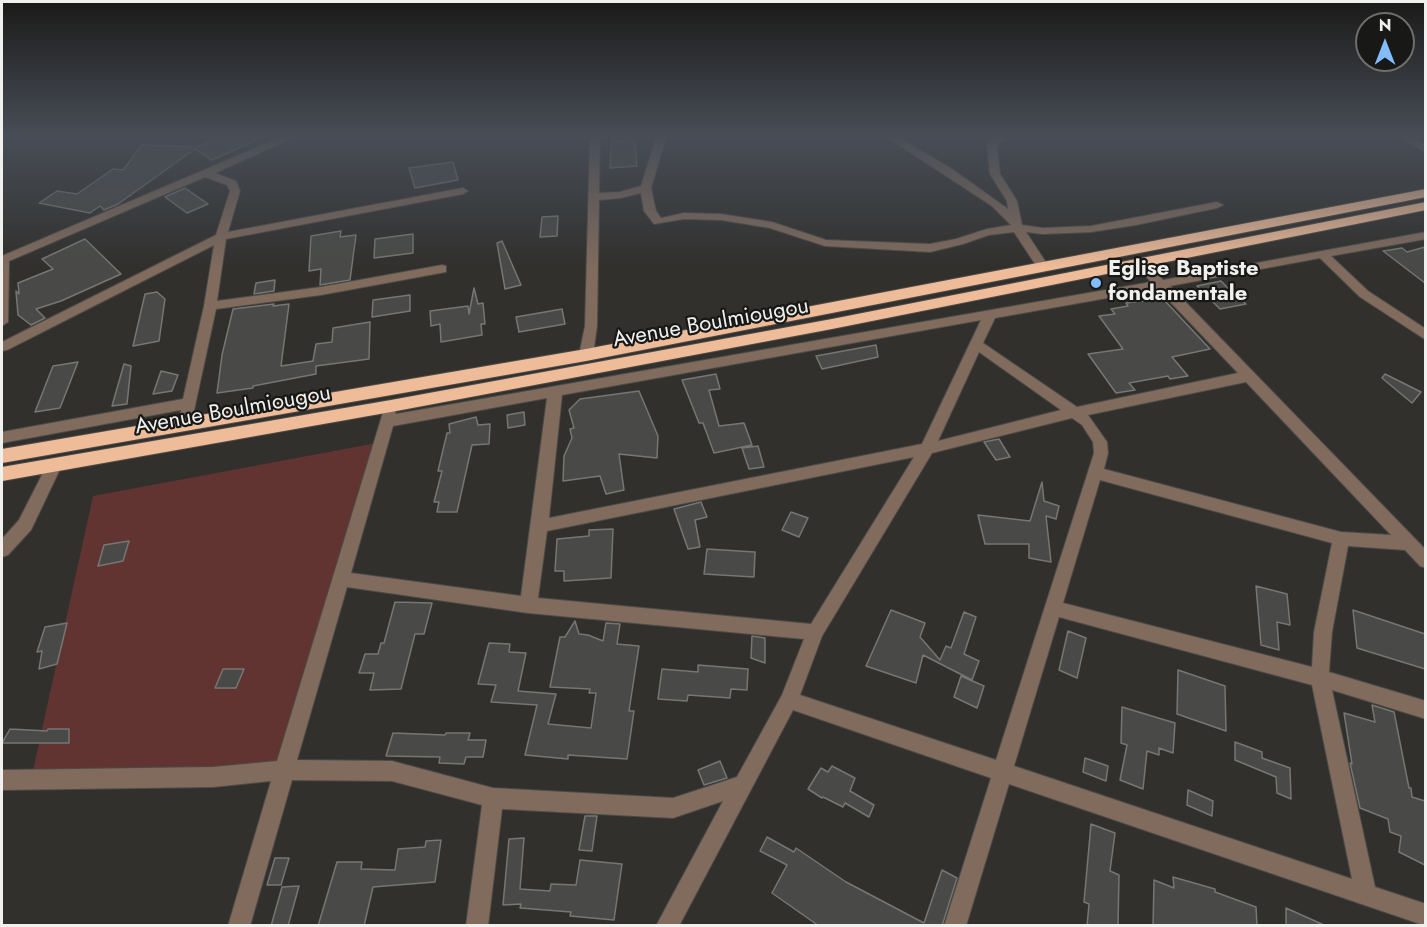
<!DOCTYPE html>
<style>
body{margin:0}
#map{position:relative;width:1427px;height:927px;overflow:hidden;background:#31302d;font-family:Jost,sans-serif}
canvas{display:block}
.frame{position:absolute;inset:0;border:3px solid #f0f0ee;pointer-events:none}
.north{position:absolute;left:1355px;top:12px;width:60px;height:60px;box-sizing:border-box;background:#181817;border:2px solid #6e6e6d;border-radius:50%;rotate:0deg;font-size:16px;font-weight:700;line-height:24px;text-align:center;color:#f0f0ee}
.north::after{content:'';display:block;margin:auto;width:21px;height:27px;background:#83bcfb;clip-path:polygon(50% 0,100% 100%,50% 72%,0 100%)}
</style>
<div id="map">
<canvas width="1427" height="927"></canvas>
<div class="frame"></div>
<div class="north">N</div>
</div>
<script>
const ctx = document.querySelector('canvas').getContext('2d');
ctx.lineJoin = 'round';
function paint(path, color) { ctx.fillStyle = color; ctx.fill(path, 'evenodd'); }
const shape = rows => new Path2D(rows.map(r => 'M' + r).join(''));
function stroke(path, color, width, dash) { ctx.strokeStyle = color; ctx.lineWidth = width; ctx.lineCap = dash ? 'butt' : 'round'; ctx.setLineDash(dash || []); ctx.stroke(path); }
function drawText(font, color, halo, rows, align = 'center') {
  ctx.font = font + ' Jost,sans-serif'; ctx.lineWidth = 4.5; ctx.setLineDash([]); ctx.textBaseline = 'middle'; ctx.strokeStyle = halo; ctx.fillStyle = color; for (const [text, x, y, turn = 0] of rows) {
    ctx.save(); ctx.translate(x, y); ctx.rotate((+turn || 0) * Math.PI / 180); ctx.textAlign = isNaN(turn) ? turn : align; if (halo) ctx.strokeText(text, 0, 0); ctx.fillText(text, 0, 0); ctx.restore();
  }
}
paint(shape([
 [382,442,285,770,31,780,93,496]
]), '#613432');
const building = shape([
 [218,138,262,138,212,160,195,149,118,204,104,210,100,206,90,213,39,203,57,191,77,194,113,169,123,170,142,145,197,147,218,138],
 [635,140,637,166,610,168,611,141,635,140],
 [453,162,458,180,415,188,409,168,453,162],
 [185,188,208,204,187,213,165,197,185,188],
 [558,216,557,236,540,237,542,217,558,216],
 [341,231,340,237,356,235,350,280,320,285,321,269,309,271,311,236,341,231],
 [413,234,413,253,374,258,375,239,413,234],
 [85,239,121,274,61,301,36,309,45,318,31,325,18,315,16,291,19,294,18,283,53,269,42,259,85,239],
 [502,241,521,285,505,289,497,243,502,241],
 [1425,247,1425,283,1383,251,1402,248,1407,252,1425,247],
 [275,280,274,291,254,294,256,283,275,280],
 [1221,281,1228,288,1246,304,1220,309,1197,286,1221,281],
 [474,288,478,304,483,303,485,324,481,324,482,335,441,342,440,324,431,326,430,311,468,306,469,314,474,288],
 [157,292,165,299,159,341,133,346,145,294,157,292],
 [410,295,410,311,372,317,373,300,410,295],
 [1145,296,1165,301,1210,349,1172,357,1188,376,1170,379,1168,376,1129,383,1135,390,1116,393,1088,354,1123,349,1099,316,1115,314,1111,309,1128,306,1126,303,1144,301,1145,296],
 [274,304,273,306,289,304,281,366,313,361,316,344,332,342,333,328,370,322,369,359,316,366,316,374,253,386,253,388,217,393,222,355,233,309,274,304],
 [562,309,565,324,519,332,516,317,562,309],
 [876,345,878,357,822,369,816,356,876,345],
 [78,362,60,408,35,412,53,366,78,362],
 [124,364,131,366,127,404,112,406,124,364],
 [161,371,178,375,172,391,153,394,161,371],
 [716,374,720,389,709,390,719,426,744,423,752,445,714,453,703,423,699,423,682,380,716,374],
 [1385,374,1421,392,1412,403,1382,378,1385,374],
 [639,391,658,436,657,458,619,454,624,490,606,494,600,476,563,481,564,456,572,438,570,429,574,428,569,410,580,399,639,391],
 [524,412,525,425,508,428,507,415,524,412],
 [476,417,478,425,490,424,489,444,472,445,457,512,437,512,439,502,434,502,442,471,438,471,447,433,450,433,449,424,476,417],
 [999,439,1010,457,996,460,984,442,999,439],
 [758,446,764,467,749,469,742,448,758,446],
 [1042,482,1044,501,1059,506,1056,519,1046,516,1051,562,1029,558,1029,544,985,544,978,515,1030,521,1042,482],
 [701,502,707,517,695,520,700,547,688,549,674,509,701,502],
 [791,512,808,518,799,537,782,530,791,512],
 [613,529,611,578,564,581,564,571,555,571,557,539,589,536,589,530,613,529],
 [129,541,123,561,98,566,104,545,129,541],
 [707,549,755,552,754,577,704,574,707,549],
 [1256,586,1287,594,1290,625,1277,622,1279,650,1261,645,1256,586],
 [395,602,432,603,424,634,415,634,401,689,370,690,374,673,359,673,365,654,378,654,381,643,384,643,395,602],
 [891,610,925,623,920,637,940,660,946,646,951,648,964,612,976,617,964,654,979,661,972,680,923,655,916,683,866,666,891,610],
 [1353,610,1425,634,1425,669,1357,648,1353,610],
 [575,621,579,634,588,635,603,641,606,623,620,624,617,644,639,646,629,711,634,711,627,759,568,755,568,759,525,755,537,705,491,702,496,685,478,684,489,643,510,644,509,652,526,653,518,691,556,694,548,724,591,728,596,693,589,693,590,689,550,687,560,637,565,637,575,621],
 [67,623,57,664,39,669,42,651,37,652,45,627,67,623],
 [1068,631,1086,638,1077,678,1059,670,1068,631],
 [752,636,765,638,765,663,751,658,752,636],
 [698,665,748,669,747,690,731,689,730,698,688,695,687,701,658,699,662,669,698,672,698,665],
 [223,669,244,669,236,688,215,688,223,669],
 [1178,670,1225,686,1226,731,1177,714,1178,670],
 [961,676,984,686,977,708,954,697,961,676],
 [1372,705,1394,712,1409,788,1411,788,1412,797,1425,801,1425,865,1399,852,1401,836,1390,832,1388,819,1360,808,1350,763,1352,764,1344,713,1375,722,1372,705],
 [1122,707,1175,723,1173,753,1159,748,1159,755,1147,751,1143,789,1120,780,1127,745,1121,743,1122,707],
 [10,729,47,731,48,729,69,729,69,743,2,743,10,729],
 [393,733,445,735,446,733,470,733,468,740,486,740,483,757,466,757,464,764,439,763,440,757,386,756,393,733],
 [1235,742,1262,752,1262,758,1290,768,1291,799,1277,793,1276,777,1235,760,1235,742],
 [1085,758,1108,766,1106,781,1083,772,1085,758],
 [720,761,727,778,704,785,698,770,720,761],
 [832,766,855,778,850,791,874,805,869,817,845,803,843,807,823,797,822,798,808,789,821,768,828,772,832,766],
 [1188,790,1213,801,1212,816,1187,805,1188,790],
 [585,816,597,816,592,851,579,850,585,816],
 [1091,824,1115,833,1110,871,1119,875,1118,926,1087,926,1089,904,1084,902,1091,824],
 [767,837,794,852,796,848,846,882,924,923,942,870,957,878,942,926,819,926,772,893,787,865,760,851,767,837],
 [524,838,520,889,550,891,551,884,576,885,580,860,622,864,614,920,570,916,571,912,520,908,521,904,503,905,509,839,524,838],
 [441,840,435,882,373,887,364,926,318,926,337,862,362,862,361,869,395,870,398,849,425,847,426,841,441,840],
 [275,858,289,858,281,885,267,885,275,858],
 [1173,877,1215,889,1215,892,1256,907,1257,926,1153,926,1154,880,1174,888,1173,877],
 [299,886,288,926,271,926,282,887,299,886],
 [1286,908,1326,926,1286,926,1286,908]
]);
paint(building, '#494a47');
stroke(building, '#767674', 1.5);
const minor = shape([
 [279,138,293,138,215,173,236,181,240,191,228,232,463,188,468,191,463,194,226,239,217,301,321,287,442,265,446,266,446,272,321,295,216,309,190,429,185,430,178,425,181,410,2,443,2,432,183,399,204,306,214,245,7,350,2,351,2,342,216,235,230,191,227,185,205,177,9,261,8,322,2,326,2,256,279,138],
 [590,138,600,138,599,193,620,192,641,186,656,138,666,138,651,188,656,211,661,218,684,213,721,214,772,222,826,240,930,244,956,239,987,229,1011,225,992,206,888,138,900,138,952,169,1008,209,1007,201,990,174,987,145,995,138,1006,138,997,146,1000,174,1017,201,1022,225,1043,228,1091,226,1217,202,1223,205,1217,208,1136,225,1091,232,1043,234,1026,232,1049,267,1043,271,1039,270,1014,232,989,235,963,244,930,252,825,246,770,228,721,220,684,219,654,224,644,211,641,193,621,198,599,200,597,326,593,355,586,360,579,355,585,326,590,138],
 [1403,138,1415,138,1426,145,1426,153,1403,138],
 [1426,232,1426,239,1331,256,1368,291,1426,329,1426,340,1360,297,1320,258,1170,286,1426,550,1426,568,1420,566,1405,550,1348,546,1332,632,1329,672,1426,701,1426,719,1332,690,1375,887,1426,904,1426,926,1009,784,966,926,944,926,991,778,793,710,679,926,656,926,723,801,673,818,502,809,488,926,466,926,482,805,392,781,292,780,250,926,228,926,271,781,213,787,2,790,2,770,213,767,277,761,384,409,394,409,396,414,1151,282,1134,263,1140,259,1144,260,1163,280,1426,232],
 [1158,289,1238,373,1077,407,983,343,995,318,1158,289],
 [981,320,922,444,549,518,562,395,981,320],
 [979,352,1061,410,938,441,979,352],
 [1246,382,1391,535,1341,532,1104,469,1108,453,1107,442,1088,415,1246,382],
 [547,398,521,596,351,573,393,426,547,398],
 [1072,418,1082,425,1093,442,1094,453,996,760,800,695,822,636,932,453,1072,418],
 [914,457,811,624,538,598,547,531,914,457],
 [1100,480,1332,543,1314,632,1312,667,1063,603,1100,480],
 [347,587,528,613,804,639,782,695,737,777,673,798,493,788,392,761,297,760,347,587],
 [1059,617,1312,685,1352,879,1014,766,1059,617],
 [54,459,59,461,62,465,31,530,8,555,2,557,2,539,19,520,49,461,54,459]
]);
const highway = shape([
 [1426,189,1426,197,586,361,2,463,2,449,586,349,1426,189],
 [1426,202,1426,210,832,329,391,412,2,481,2,467,391,400,832,319,1426,202]
]);
stroke(minor, '#4c4b48', 2);
stroke(highway, '#4c4b48', 2);
paint(minor, '#806b5d');
paint(highway, '#efbc99');
const sky = ctx.createLinearGradient(0, 0, 0, 268);
sky.addColorStop(0, '#1b1a19');
sky.addColorStop(0.51, '#484e57');
sky.addColorStop(1, '#484e5700');
ctx.fillStyle = sky;
ctx.fillRect(0, 0, 1427, 268);
for (const [x, y, r, color] of [
 [1096,283,6,"#83bcfb"]
]) { const dot = new Path2D(); dot.arc(x, y, r, 0, 2 * Math.PI); ctx.fillStyle = color; ctx.fill(dot); stroke(dot, '#181817', 2); }
drawText('bold 22px', '#f0f0ee', '#181817', [
 ["Eglise Baptiste",1108,270],
 ["fondamentale",1108,295]
], 'left');
drawText('22px', '#f0f0ee', '#181817', [
 ["Avenue Boulmiougou",711,324,-10],
 ["Avenue Boulmiougou",233,411,-10]
]);
</script>
